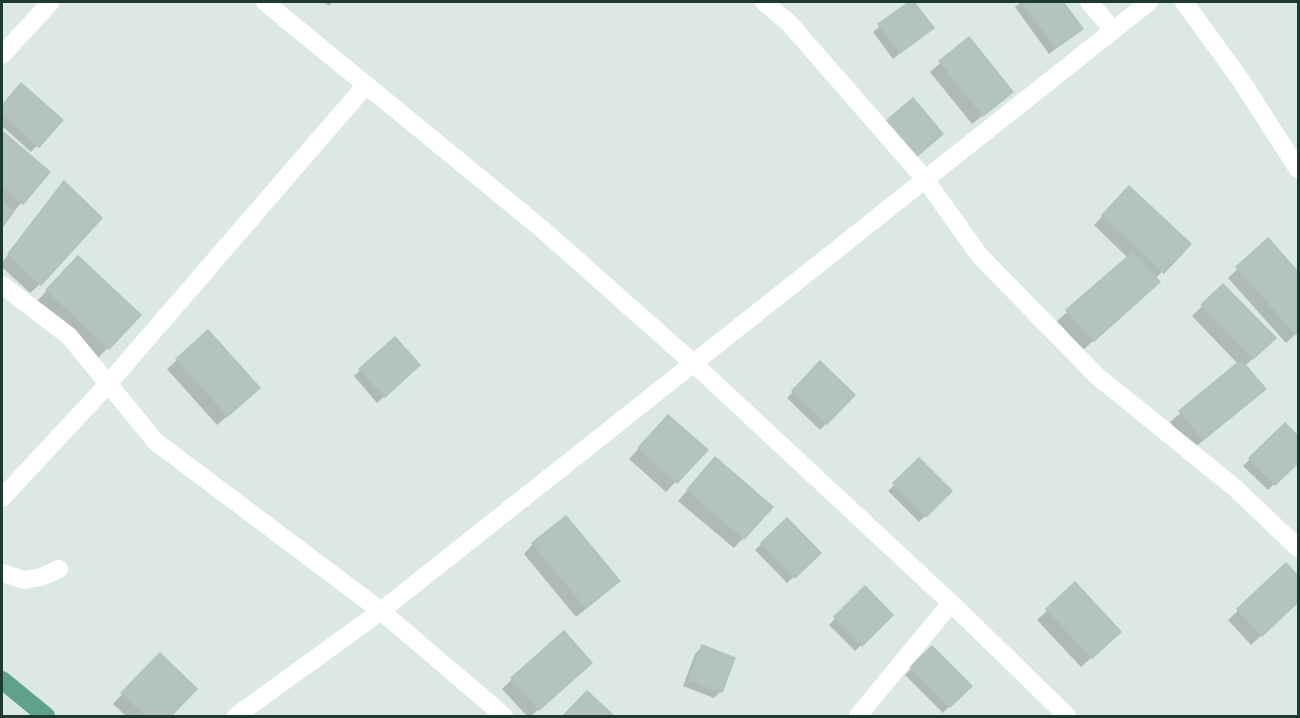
<!DOCTYPE html>
<style>
body{margin:0}
#map{position:relative;width:1300px;height:718px;overflow:hidden;background:#dce9e2;font-family:Mulish,sans-serif}
canvas{display:block}
.frame{position:absolute;inset:0;border:3px solid #1e392f;pointer-events:none}
</style>
<div id="map">
<canvas width="1300" height="718"></canvas>
<div class="frame"></div>
</div>
<script>
const ctx = document.querySelector('canvas').getContext('2d');
ctx.lineJoin = 'round';
function paint(path, color) { ctx.fillStyle = color; ctx.fill(path, 'evenodd'); }
const shape = rows => new Path2D(rows.map(r => 'M' + r).join(''));
function stroke(path, color, width, dash) { ctx.strokeStyle = color; ctx.lineWidth = width; ctx.lineCap = dash ? 'butt' : 'round'; ctx.setLineDash(dash || []); ctx.stroke(path); }
paint(shape([
 [323,2,333,2,329,6],
 [911,2,932,28,893,59,873,32],
 [1021,2,1061,2,1081,29,1049,54,1015,7],
 [968,39,1001,101,972,124,930,72],
 [15,92,61,120,31,152,2,126,2,107],
 [2,133,48,172,2,225],
 [64,183,40,284,30,293,2,267,2,263,54,193],
 [1129,188,1189,244,1155,279,1148,292,1083,350,1057,321,1128,258,1094,225],
 [1268,241,1298,275,1298,332,1286,343,1228,278],
 [68,268,139,315,98,358,37,301],
 [1223,286,1274,338,1245,366,1254,398,1193,449,1170,422,1238,364,1192,316],
 [177,360,248,398,217,425,167,369],
 [820,363,853,395,820,430,787,398],
 [360,370,412,372,377,403,354,376],
 [1285,425,1298,438,1298,461,1268,490,1243,466],
 [659,427,705,450,666,492,629,459],
 [919,460,950,491,919,522,888,491],
 [706,469,743,538,734,548,678,501],
 [787,520,819,553,787,583,755,550],
 [533,544,608,591,576,617,524,554],
 [1286,565,1298,579,1298,601,1251,645,1228,620],
 [1075,585,1109,642,1081,667,1037,620],
 [865,589,891,615,855,651,829,625],
 [702,647,721,691,714,698,683,686,695,654],
 [932,648,970,686,943,713,905,675],
 [160,655,195,689,169,716,126,716,113,704],
 [580,673,531,716,527,716,502,689,512,679],
 [587,693,612,716,565,716]
]), '#0003');
const building = shape([
 [909,2,914,2,934,28,900,53,878,24,909,2],
 [1022,2,1063,2,1083,29,1056,48,1022,2],
 [969,37,1013,92,983,116,939,61,969,37],
 [21,83,63,120,39,147,2,114,2,106,21,83],
 [913,98,943,134,916,157,886,121,913,98],
 [2,131,50,172,23,204,2,186,2,131],
 [64,181,102,218,41,285,8,254,64,181],
 [1129,186,1191,244,1164,273,1102,215,1129,186],
 [2,201,14,211,2,227,2,201],
 [1268,238,1298,272,1298,332,1296,334,1236,267,1268,238],
 [1133,252,1160,282,1094,341,1066,310,1133,252],
 [78,256,141,315,109,349,46,290,78,256],
 [1223,284,1276,338,1253,359,1201,305,1223,284],
 [208,330,260,388,228,416,176,359,208,330],
 [395,337,420,365,385,397,359,369,395,337],
 [1241,360,1266,389,1203,440,1179,411,1241,360],
 [820,361,855,395,827,424,792,391,820,361],
 [668,415,708,450,677,483,638,448,668,415],
 [1285,423,1298,436,1298,463,1275,485,1249,458,1285,423],
 [715,457,773,507,744,539,687,490,715,457],
 [919,458,952,491,926,517,893,483,919,458],
 [566,516,620,581,586,608,532,543,566,516],
 [787,518,821,553,795,578,761,543,787,518],
 [1286,563,1298,576,1298,602,1262,636,1237,609,1286,563],
 [1075,582,1121,632,1092,658,1046,609,1075,582],
 [865,586,893,615,862,646,834,617,865,586],
 [564,631,592,663,539,710,511,678,564,631],
 [702,645,735,658,722,692,689,680,702,645],
 [932,646,972,686,950,707,910,667,932,646],
 [160,653,197,689,171,716,146,716,121,693,160,653],
 [587,691,614,716,563,716,587,691]
]);
paint(building, '#b2c4bb');
stroke(building, '#afc3b9', 1.5);
stroke(shape([
 [265,2,542,229,693,363,951,603,1067,716],
 [764,2,788,22,925,179,979,255,1097,376,1234,487,1298,548],
 [1089,2,1113,30],
 [1184,2,1240,79,1298,169],
 [2,55,51,2],
 [2,285,69,336,156,442,381,611,504,716],
 [2,498,108,384,366,85],
 [2,573,24,580,41,577,59,569],
 [236,716,381,611,1149,2],
 [858,716,951,603]
]), '#fff', 18);
stroke(shape([
 [2,680,46,716]
]), '#5fa18a', 18);
</script>
